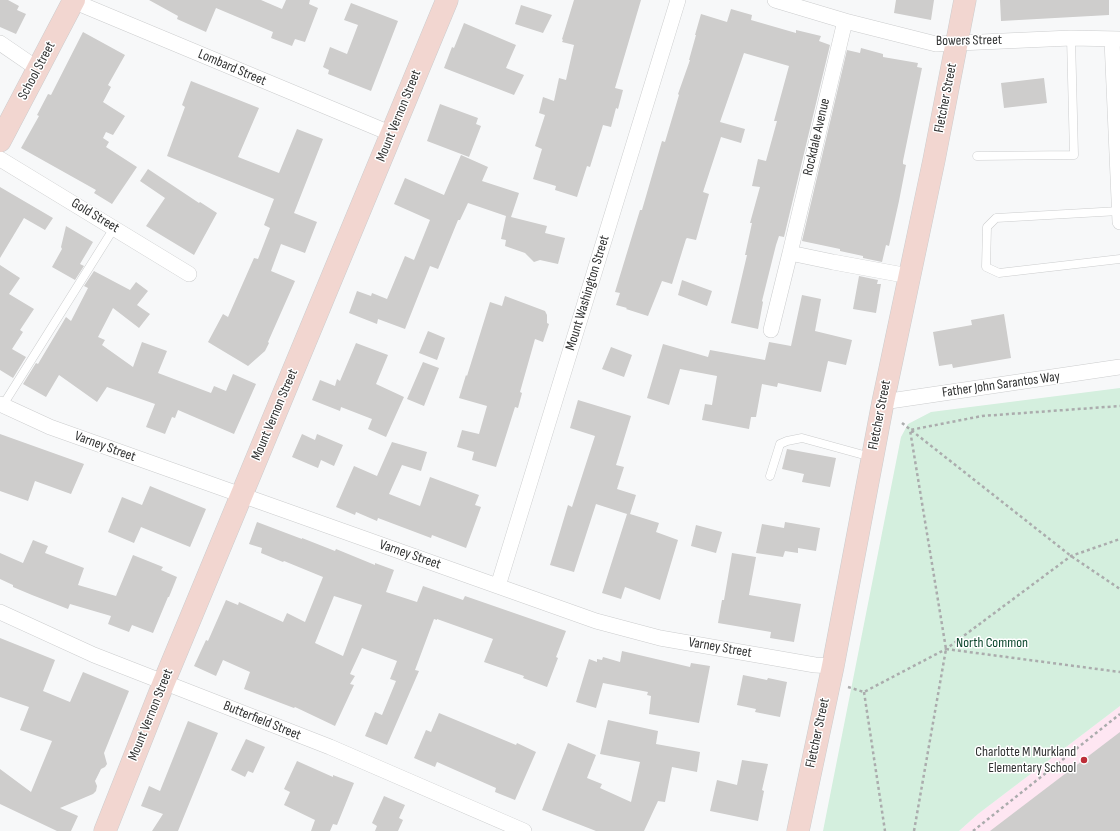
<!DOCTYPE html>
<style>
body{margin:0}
canvas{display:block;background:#f7f8f9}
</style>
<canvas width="1120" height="831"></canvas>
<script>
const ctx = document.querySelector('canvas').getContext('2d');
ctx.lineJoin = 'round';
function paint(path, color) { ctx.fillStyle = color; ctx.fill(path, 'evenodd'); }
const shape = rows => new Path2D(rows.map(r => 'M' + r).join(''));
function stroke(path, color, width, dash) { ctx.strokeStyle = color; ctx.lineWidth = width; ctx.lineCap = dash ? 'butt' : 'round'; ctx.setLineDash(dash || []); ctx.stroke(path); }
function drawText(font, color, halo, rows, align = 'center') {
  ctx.font = font + ' "Sofia Sans Condensed",sans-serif'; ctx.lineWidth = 3; ctx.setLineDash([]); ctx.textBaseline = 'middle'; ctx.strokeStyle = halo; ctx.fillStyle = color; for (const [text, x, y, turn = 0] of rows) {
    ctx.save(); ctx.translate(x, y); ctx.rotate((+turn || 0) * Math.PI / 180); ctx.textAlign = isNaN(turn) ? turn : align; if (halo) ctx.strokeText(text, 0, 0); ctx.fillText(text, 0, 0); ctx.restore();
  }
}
paint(shape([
 [1120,706,1120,831,959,831,978,814]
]), '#fee6f2');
paint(shape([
 [1120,388,1120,706,978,814,959,831,823,831,901,437,908,424,931,412]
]), '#d4efde');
paint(shape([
 [0,0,8,0,19,6,17,10,26,14,16,34,0,27],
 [149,0,261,0,282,9,286,0,310,0,309,4,318,8,305,42,295,39,292,46,271,38,273,32,216,8,206,32,177,19,178,16],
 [574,0,641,0,615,88,623,90,618,109,616,108,611,127,603,125,590,167,587,166,577,197,555,190,556,186,533,179,542,149,535,146,545,115,539,113,543,97,554,101,559,78,566,80,574,45,562,42,563,40,562,39],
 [896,0,934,0,931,20,894,13],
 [1000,0,1109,0,1109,15,1001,21],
 [351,3,398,21,371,91,328,74,329,70,323,67,330,47,347,54,358,25,344,20],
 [521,5,552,15,543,33,515,24],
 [731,9,752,15,751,20,796,33,796,30,821,36,819,41,830,45,784,237,779,236,776,245,762,301,763,302,758,329,731,323,747,255,745,255,752,223,750,223,760,187,752,186,758,159,766,161,777,121,774,121,789,66,744,53,720,122,745,129,741,143,721,137,703,192,709,194,696,240,687,238,686,239,672,284,662,281,648,316,626,309,627,308,616,305,620,293,615,292,640,210,642,210,662,141,665,142,679,95,678,94,690,60,689,60,696,35,695,35,701,14,727,22],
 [464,23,516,45,506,68,524,75,514,95,444,68,452,47,454,48],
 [83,32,125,55,108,85,111,87,103,102,125,116,113,135,106,132,103,138,109,142,106,147,137,167,112,204,94,193,96,190,21,148,39,116,37,115,48,94,51,95],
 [861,48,883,54,883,57,918,63,917,67,922,68,903,161,903,164,906,165,899,201,889,246,886,245,882,262,863,258,863,256,840,251,840,249,802,241,847,50,860,53],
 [1044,78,1047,103,1004,108,1001,83],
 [191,81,259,108,238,157,279,173,297,129,323,139,294,213,317,222,305,253,281,244,271,271,295,281,268,342,269,343,265,351,248,366,208,342,223,314,228,317,254,258,258,259,270,228,264,225,274,199,167,156,185,107,182,105],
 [440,104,478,118,476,124,481,126,469,157,427,141],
 [461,155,488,167,482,181,519,193,511,217,547,226,545,233,565,238,558,264,540,260,534,262,525,253,505,246,506,240,501,239,506,216,468,203,460,220,458,220,438,269,430,266,405,329,378,319,377,324,349,313,357,291,371,296,372,293,387,299,405,256,414,260,430,220,394,204,405,178,444,195],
 [148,169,199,203,200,202,217,213,194,255,146,226,165,198,140,181],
 [0,187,53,218,45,230,24,218,0,258],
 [66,226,93,242,80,264,84,266,75,280,52,267,62,249,61,247],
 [0,265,20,278,9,294,34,309,20,330,23,332,12,349,26,357,13,378,0,370],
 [94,271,130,290,136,282,148,291,137,305,150,314,139,328,113,308,98,337,105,340,102,345,133,367,142,342,167,351,158,373,211,393,214,386,226,391,233,374,256,384,234,434,178,410,175,418,172,417,165,434,146,427,155,404,107,387,97,402,59,375,46,397,23,384,36,363,38,364,66,317,71,321,88,288,84,286],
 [859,276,878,280,877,284,881,284,876,313,853,309],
 [682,280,712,291,707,306,678,295],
 [802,295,821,299,815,331,852,340,846,365,828,361,821,392,778,383,777,387,762,384,756,417,751,417,749,429,702,420,705,404,712,405,717,376,680,369,669,405,647,398,663,344,708,357,710,350,765,360,769,342,791,346],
 [505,296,545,311,547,315,547,323,549,324,543,342,535,339,520,392,522,393,518,408,515,407,496,467,472,460,474,452,457,447,462,430,479,434,487,406,459,398,466,375,467,376,490,302,502,306],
 [1004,314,1011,358,953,368,952,364,939,366,933,332,972,325,971,320],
 [428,331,445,338,437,360,419,353],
 [356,343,388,355,376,384,404,397,386,437,368,429,372,419,341,407,340,411,312,400,320,380,335,386,337,379,340,381],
 [611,347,632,355,624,377,602,369],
 [423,362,439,368,424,406,407,399],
 [578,400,631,416,616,465,624,467,617,489,636,495,630,514,659,523,656,532,678,540,660,600,625,587,621,599,602,593,627,514,596,504,574,572,550,565,568,505,572,507,595,436,570,428],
 [0,434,84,464,71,494,35,481,28,501,0,491],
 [302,434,315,440,317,434,343,445,334,466,321,460,318,468,292,457],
 [392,442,427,452,421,471,402,465,389,494,420,506,430,477,479,495,475,505,481,507,466,548,432,535,431,538,378,518,377,521,356,512,355,515,336,507,354,466,377,476],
 [787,449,836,458,830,487,802,482,804,474,782,469],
 [150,486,206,509,190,547,141,527,134,543,108,532,122,497,142,505],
 [257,522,302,539,302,538,335,551,336,549,375,565,375,563,394,570,386,592,417,602,423,586,463,600,465,596,566,631,556,657,558,658,547,687,523,678,524,676,484,662,493,639,437,619,437,620,434,619,415,670,419,671,387,745,365,736,375,712,382,715,396,681,390,679,397,661,362,648,350,674,355,676,350,684,354,685,335,726,295,707,294,708,244,689,250,672,223,660,216,676,194,666,206,640,208,641,226,600,238,605,239,602,283,622,287,613,305,622,323,577,284,561,283,562,261,553,262,548,249,544],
 [334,596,362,605,343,656,315,643],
 [785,522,820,528,816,551,798,548,798,553,785,551,783,557,756,553,762,524,784,528],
 [696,525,722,532,716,553,691,546],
 [33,540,48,546,45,553,84,568,78,585,116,596,133,555,163,567,161,570,177,577,169,597,168,597,153,633,132,625,129,632,108,624,111,616,70,604,68,609,32,595,13,587,13,585,0,579,0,553,23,563],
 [732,553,756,557,749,595,801,604,794,642,770,638,771,632,718,623,722,600,724,600],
 [0,638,55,660,43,691,70,702,83,672,129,691,104,753,107,764,105,767,101,769,95,781,97,786,96,791,93,794,60,808,78,816,71,831,57,831,0,804,0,769,31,792,52,741,20,730,29,707,0,697],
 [622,651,690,667,691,663,710,666,699,723,649,714,651,696,647,695,648,692,603,683,596,708,576,702,589,659,597,662,597,659,602,660,603,657,620,662],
 [743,675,767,680,768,678,787,682,780,717,755,712,756,709,737,705],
 [439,713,516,745,517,743,536,752,515,800,495,792,496,788,437,762,435,767,414,758,426,730,431,732],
 [608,720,658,731,656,744,700,752,697,772,672,767,665,802,658,801,644,831,596,831,542,810,568,743,596,755,587,778,602,784,600,788,631,802,640,762,600,754],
 [188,721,218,733,178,831,152,831,163,814,141,806,149,786,160,791],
 [1120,732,1120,831,990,831],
 [246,739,265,747,253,773,248,771,245,777,231,770],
 [742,760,768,764,762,790,764,791,758,821,710,811,717,780,737,785],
 [297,761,333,777,333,775,354,783,337,825,333,824,330,831,311,831,315,820,284,805,290,792,284,789],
 [384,796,405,805,399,818,403,820,398,831,375,831,377,826,372,823]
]), '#cecdcc');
const lane = shape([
 [977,156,1074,155,1071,38],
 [1119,211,996,218,987,227,986,267,999,273,1120,259],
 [3,405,114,228],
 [770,476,780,444,787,441,802,438,871,457]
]);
const street = shape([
 [775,0,845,21,936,44,1071,38,1120,39],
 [73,1,392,134],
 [845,21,790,253,833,262,909,276],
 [1112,40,1120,222],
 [0,43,38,69],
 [0,159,189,274],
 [771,330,790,253],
 [883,402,1120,367],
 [0,404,50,427,596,621,660,638,815,665,833,666],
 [498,586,678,0],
 [0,612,94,655,330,747,524,831]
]);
const secondary = shape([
 [0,141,74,0],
 [105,831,164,682,447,0],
 [798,831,833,666,883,402,934,160,965,0]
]);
stroke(lane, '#cccdce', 9);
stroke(street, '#cccdce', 16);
stroke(secondary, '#cccdce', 23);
stroke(shape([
 [902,423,1071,556,1120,589],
 [946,649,1120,672],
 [848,687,864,692,946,649,1071,556,1120,539],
 [864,692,885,831],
 [914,831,946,649,910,430,982,416,1120,406],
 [973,831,1120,714]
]), '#abacad', 2.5, [3, 3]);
stroke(lane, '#fff', 8);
stroke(street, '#fff', 15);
stroke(secondary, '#f2d6d0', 22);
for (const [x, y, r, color] of [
 [1084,760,4,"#bd2d37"]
]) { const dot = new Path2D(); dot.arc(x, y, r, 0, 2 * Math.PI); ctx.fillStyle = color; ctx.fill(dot); stroke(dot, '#fff', 1.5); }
drawText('14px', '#313232', '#fff', [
 ["Bowers Street",969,41,-1],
 ["Lombard Street",232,68,23],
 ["School Street",37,71,-62],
 ["Fletcher Street",946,98,-79],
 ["Mount Vernon Street",399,116,-68],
 ["Rockdale Avenue",817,137,-77],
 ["Gold Street",95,216,31],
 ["Mount Washington Street",588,293,-73],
 ["Father John Sarantos Way",1001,385,-8],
 ["Mount Vernon Street",275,415,-67],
 ["Fletcher Street",880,415,-79],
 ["Varney Street",105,447,20],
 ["Varney Street",410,555,19],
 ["Varney Street",720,648,10],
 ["Mount Vernon Street",151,715,-68],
 ["Butterfield Street",262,721,22],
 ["Fletcher Street",818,733,-78]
]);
drawText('14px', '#0c472d', '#fff', [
 ["North Common",992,643]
]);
drawText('14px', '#313232', '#fff', [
 ["Charlotte M Murkland",1076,752],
 ["Elementary School",1076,768]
], 'right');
</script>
